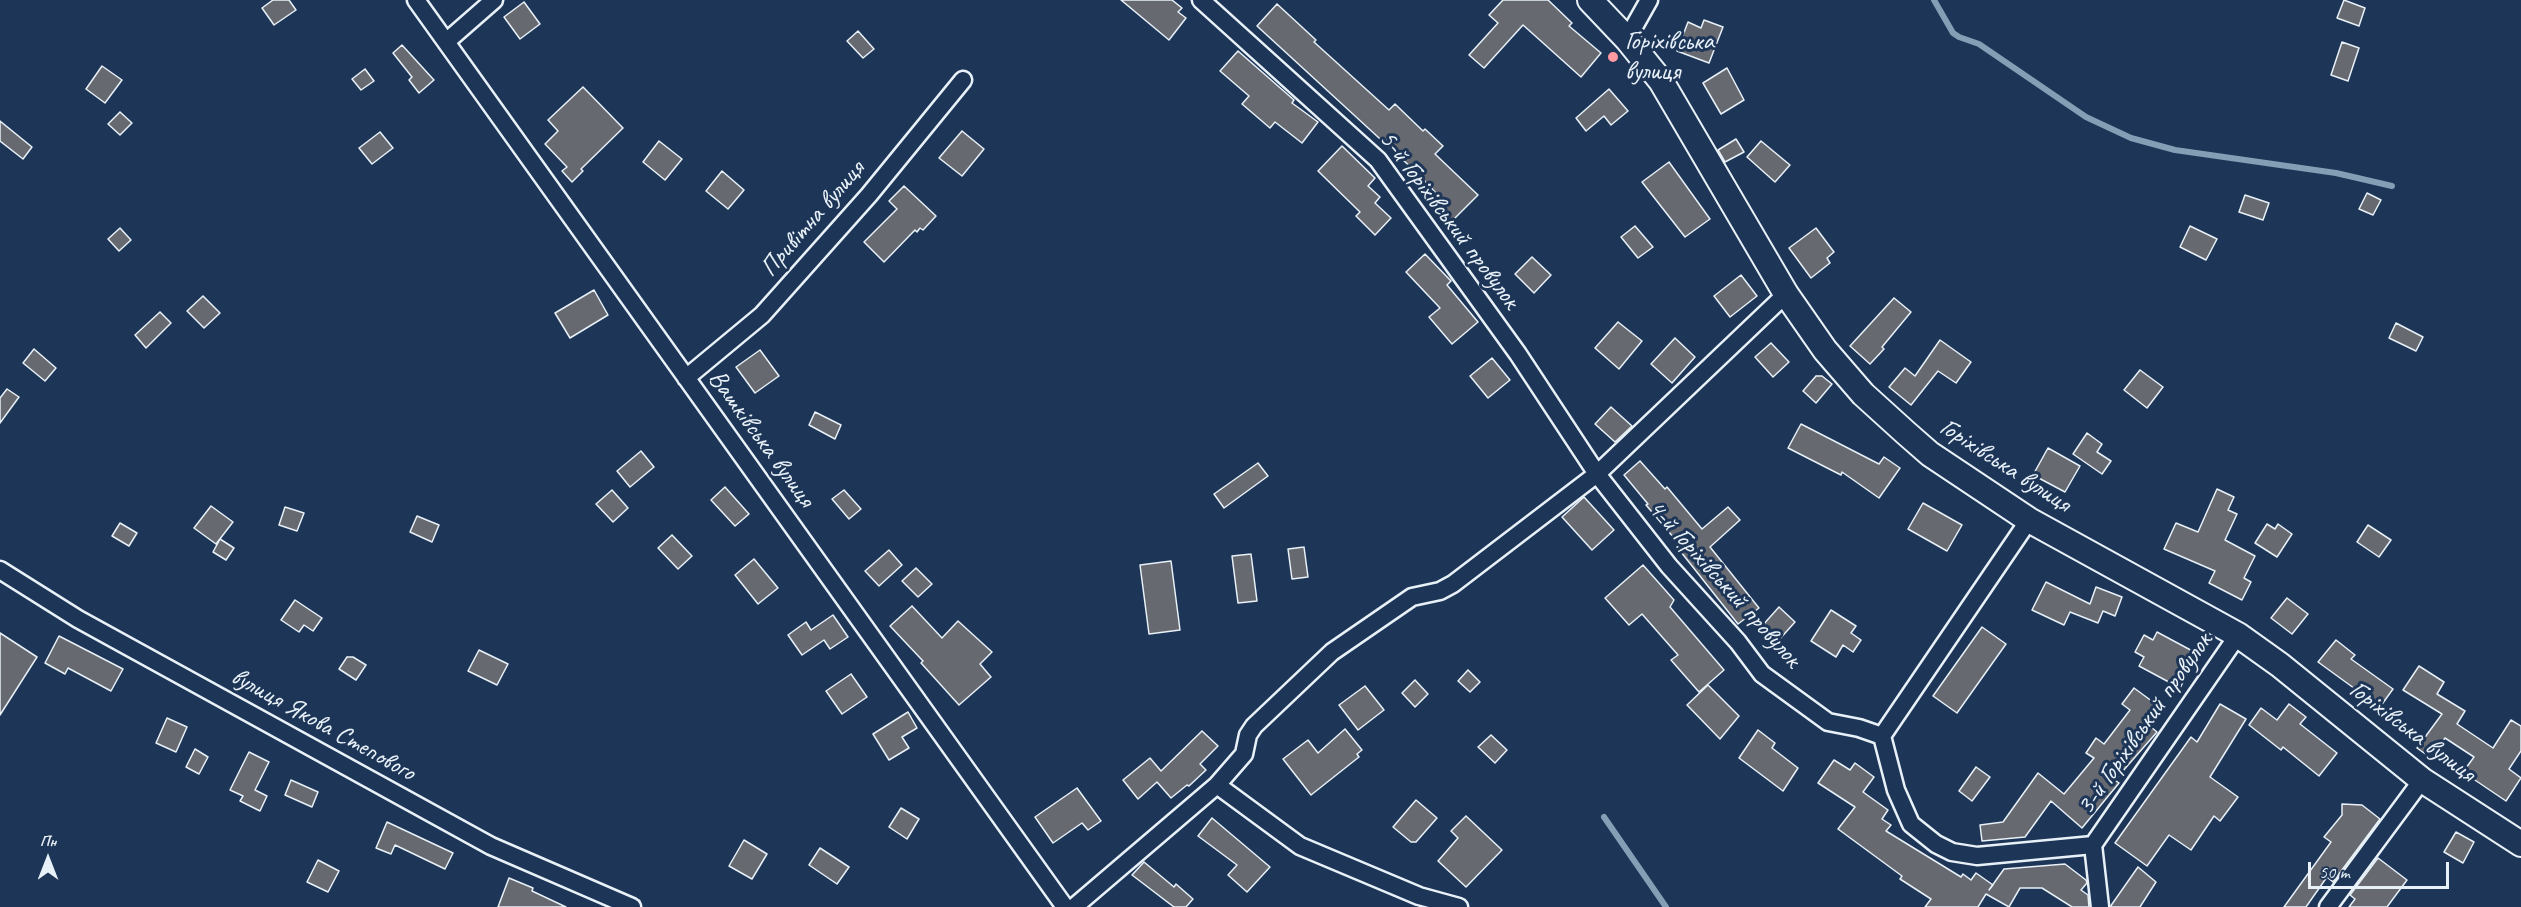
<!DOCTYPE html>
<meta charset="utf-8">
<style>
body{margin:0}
#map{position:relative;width:2521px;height:907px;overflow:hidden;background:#1d3557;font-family:Caveat,sans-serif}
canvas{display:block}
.north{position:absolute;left:18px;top:829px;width:60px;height:60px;-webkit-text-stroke:4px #1d3557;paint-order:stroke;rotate:0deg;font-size:16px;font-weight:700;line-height:24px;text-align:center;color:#e8f1f8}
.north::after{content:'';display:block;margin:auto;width:21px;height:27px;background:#e8f1f8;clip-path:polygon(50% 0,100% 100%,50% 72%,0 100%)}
.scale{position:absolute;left:2308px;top:862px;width:141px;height:27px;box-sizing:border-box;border:3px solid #e8f1f8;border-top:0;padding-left:8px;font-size:18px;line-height:21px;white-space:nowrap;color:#e8f1f8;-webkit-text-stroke:4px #1d3557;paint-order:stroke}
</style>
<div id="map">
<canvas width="2521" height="907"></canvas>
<div class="north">Пн</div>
<div class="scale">50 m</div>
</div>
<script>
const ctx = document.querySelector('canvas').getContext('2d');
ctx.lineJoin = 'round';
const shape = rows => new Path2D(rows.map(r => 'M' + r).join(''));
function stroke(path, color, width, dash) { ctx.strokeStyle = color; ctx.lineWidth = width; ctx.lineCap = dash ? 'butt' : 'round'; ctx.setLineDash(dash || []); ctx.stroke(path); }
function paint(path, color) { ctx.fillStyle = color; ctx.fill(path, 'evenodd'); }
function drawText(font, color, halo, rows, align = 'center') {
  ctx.font = font + ' Caveat,sans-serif'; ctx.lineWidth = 6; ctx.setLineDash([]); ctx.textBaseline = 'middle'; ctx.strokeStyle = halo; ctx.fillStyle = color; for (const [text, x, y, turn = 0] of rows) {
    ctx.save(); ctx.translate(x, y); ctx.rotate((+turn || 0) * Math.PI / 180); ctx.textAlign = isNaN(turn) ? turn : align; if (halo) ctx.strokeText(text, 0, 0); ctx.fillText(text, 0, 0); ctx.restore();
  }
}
stroke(shape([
 [1934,0,1953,33,1959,37,1979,44,2086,117,2131,138,2175,150,2336,173,2392,186],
 [1604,817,1666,907]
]), '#849fb5', 6);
const building = shape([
 [273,0,289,0,296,10,274,25,262,8,273,0],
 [1121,0,1172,0,1182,8,1178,12,1186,18,1169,40,1121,0],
 [1503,0,1548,0,1572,23,1569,26,1601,53,1581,77,1523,25,1484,68,1469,55,1498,23,1489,15,1503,0],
 [2344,0,2365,8,2359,26,2337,18,2344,0],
 [524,2,540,24,520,39,504,17,524,2],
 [1277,4,1316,40,1314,42,1389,110,1395,104,1423,131,1425,129,1443,146,1435,154,1478,195,1451,222,1429,201,1436,193,1415,171,1257,26,1277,4],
 [1704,20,1723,27,1709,63,1677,51,1688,22,1701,28,1704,20],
 [858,31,874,49,863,58,847,41,858,31],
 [2342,42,2359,48,2348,81,2331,75,2342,42],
 [402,45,434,80,419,93,409,80,412,77,393,53,402,45],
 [1238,51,1294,100,1292,103,1318,122,1302,143,1275,122,1270,128,1242,104,1249,96,1220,71,1238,51],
 [102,66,122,80,105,103,86,89,102,66],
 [1727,68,1744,100,1721,114,1703,83,1727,68],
 [365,69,374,81,361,90,352,79,365,69],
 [583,87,623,128,581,169,583,171,572,182,562,171,567,167,545,144,558,131,548,120,583,87],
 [1609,89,1628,111,1611,125,1604,116,1586,131,1576,118,1609,89],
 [120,112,132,123,120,135,108,124,120,112],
 [0,121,32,147,23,159,0,141,0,121],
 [962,131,984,149,962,176,939,158,962,131],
 [380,132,393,148,372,164,359,148,380,132],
 [1736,139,1744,152,1725,162,1718,150,1736,139],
 [659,141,682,159,665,180,643,162,659,141],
 [1761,141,1790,165,1775,182,1747,157,1761,141],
 [1342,146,1375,178,1368,186,1380,197,1375,203,1391,218,1375,235,1356,216,1360,212,1318,171,1342,146],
 [1669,162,1710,219,1685,237,1642,182,1669,162],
 [722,171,744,190,728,209,706,191,722,171],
 [904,186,936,216,923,230,920,228,917,232,915,230,884,262,864,242,897,209,889,201,904,186],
 [2367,193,2381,200,2373,215,2359,209,2367,193],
 [2245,195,2269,203,2263,220,2239,212,2245,195],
 [1635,226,1653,247,1638,258,1621,237,1635,226],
 [2190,226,2217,239,2206,260,2180,247,2190,226],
 [120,228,131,240,119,251,108,239,120,228],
 [1816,228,1834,252,1827,258,1830,263,1811,278,1789,248,1816,228],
 [1425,254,1451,281,1447,285,1478,322,1452,344,1429,317,1440,308,1406,272,1425,254],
 [1532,257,1551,275,1534,293,1515,274,1532,257],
 [1741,275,1757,296,1730,317,1714,296,1741,275],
 [594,290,608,315,570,338,555,313,594,290],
 [203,296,220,313,204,328,187,311,203,296],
 [1894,298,1911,312,1882,347,1884,349,1870,364,1850,346,1894,298],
 [160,312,171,323,146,348,135,335,160,312],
 [1618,322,1642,341,1619,369,1595,348,1618,322],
 [2396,323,2423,337,2416,351,2389,338,2396,323],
 [1675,338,1695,357,1672,383,1651,364,1675,338],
 [1940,340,1971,362,1956,383,1938,371,1911,405,1889,387,1905,368,1915,376,1940,340],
 [1771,343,1789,362,1773,377,1755,357,1771,343],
 [34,349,56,368,45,381,23,363,34,349],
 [760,350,779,376,755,393,736,367,760,350],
 [1492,358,1510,380,1488,398,1470,376,1492,358],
 [2140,370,2163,387,2147,408,2124,390,2140,370],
 [1816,376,1822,376,1832,384,1816,403,1803,391,1816,376],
 [7,389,19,397,0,423,0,398,7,389],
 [1611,407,1632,426,1615,442,1595,424,1611,407],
 [815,412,841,425,835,439,809,425,815,412],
 [1801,424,1879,464,1884,457,1900,468,1879,498,1842,472,1841,475,1788,448,1801,424],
 [2087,433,2102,444,2097,452,2111,461,2102,474,2073,454,2087,433],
 [2048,448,2080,466,2065,492,2033,475,2048,448],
 [641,451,654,467,630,487,617,471,641,451],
 [1640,461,1665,489,1667,487,1702,529,1728,507,1740,520,1710,547,1759,608,1738,624,1677,547,1680,545,1646,505,1648,504,1624,475,1640,461],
 [1258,463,1268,476,1224,508,1214,494,1258,463],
 [725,487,749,514,735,526,711,500,725,487],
 [2217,489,2234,497,2228,510,2237,514,2225,540,2255,556,2244,578,2251,582,2242,600,2209,583,2215,571,2164,549,2176,523,2198,532,2217,489],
 [612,490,628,508,613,522,596,504,612,490],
 [844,490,861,509,849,519,832,499,844,490],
 [1584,497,1614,530,1592,550,1562,517,1584,497],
 [1923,503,1962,525,1947,551,1908,529,1923,503],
 [211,506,233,522,216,544,194,528,211,506],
 [285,507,304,513,297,531,279,525,285,507],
 [417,516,439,525,432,542,410,532,417,516],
 [120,523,137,533,129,546,112,536,120,523],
 [2267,524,2275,529,2278,524,2292,534,2277,557,2255,543,2267,524],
 [2368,525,2391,540,2379,557,2357,542,2368,525],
 [672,535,692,556,678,569,658,548,672,535],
 [220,539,234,548,226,560,213,552,220,539],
 [1304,547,1308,577,1292,579,1288,549,1304,547],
 [889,550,902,565,879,586,865,571,889,550],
 [1251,554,1257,601,1238,603,1232,556,1251,554],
 [754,559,778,588,758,604,735,575,754,559],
 [1171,561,1180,630,1149,634,1140,565,1171,561],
 [1643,565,1674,600,1670,607,1724,670,1699,692,1671,660,1678,655,1642,614,1629,625,1605,598,1643,565],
 [916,568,932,584,918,597,902,581,916,568],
 [2046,582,2090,604,2096,587,2122,597,2115,616,2103,611,2098,623,2070,612,2064,625,2032,610,2046,582],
 [2287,598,2308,614,2292,634,2271,618,2287,598],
 [295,600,322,618,313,631,304,625,299,632,281,620,295,600],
 [912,606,942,638,958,621,992,652,980,664,991,677,959,705,921,663,923,661,890,626,912,606],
 [1779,607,1795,622,1778,641,1762,626,1779,607],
 [1831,610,1856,626,1851,633,1861,640,1853,652,1843,645,1836,657,1811,641,1831,610],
 [833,615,848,637,830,649,824,640,802,655,788,635,806,622,811,630,833,615],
 [1982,627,2006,644,1957,713,1933,696,1982,627],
 [2157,632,2198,654,2180,688,2139,666,2144,657,2135,652,2144,635,2153,640,2157,632],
 [0,633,37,657,0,715,0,633],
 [59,636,123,669,111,691,68,668,65,674,45,663,59,636],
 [2336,640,2355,655,2351,659,2393,689,2380,707,2318,662,2336,640],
 [479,650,508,664,497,685,468,671,479,650],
 [347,657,353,657,366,665,356,680,339,669,347,657],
 [2419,666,2444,682,2437,694,2465,711,2457,724,2493,748,2511,720,2521,726,2521,751,2509,769,2521,778,2506,801,2463,772,2474,757,2445,738,2431,758,2417,748,2442,714,2403,690,2419,666],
 [1468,670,1480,682,1470,692,1458,681,1468,670],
 [851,674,867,697,842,714,826,691,851,674],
 [1415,680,1428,694,1415,707,1402,693,1415,680],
 [1708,685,1739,716,1720,739,1687,705,1708,685],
 [1365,686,1384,710,1358,730,1339,705,1365,686],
 [2134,688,2164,710,2151,727,2157,732,2115,780,2119,783,2082,828,2051,801,2025,837,1982,841,1980,825,2003,822,2038,773,2064,794,2094,758,2086,753,2096,738,2104,744,2130,710,2122,704,2134,688],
 [2220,704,2246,719,2210,777,2238,797,2220,821,2214,816,2191,850,2169,835,2147,866,2115,843,2191,737,2197,742,2220,704],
 [2289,704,2306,717,2300,724,2337,753,2319,776,2283,747,2281,750,2249,725,2261,708,2277,720,2289,704],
 [908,712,917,728,902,737,909,748,889,760,873,734,908,712],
 [167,718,187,727,176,752,156,743,167,718],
 [1345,729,1362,750,1357,754,1359,757,1311,795,1283,759,1308,740,1318,753,1345,729],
 [1758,730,1775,743,1772,748,1798,768,1783,791,1739,758,1758,730],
 [1202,731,1218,746,1200,764,1206,770,1189,786,1187,785,1171,798,1157,782,1138,799,1123,780,1150,758,1161,771,1202,731],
 [1491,735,1507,750,1495,763,1478,747,1491,735],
 [195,749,208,757,199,774,186,767,195,749],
 [249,752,269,762,255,790,267,796,260,811,240,801,243,796,230,790,249,752],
 [1834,760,1850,770,1855,763,1874,777,1863,792,1888,810,1882,819,1891,825,1886,831,1961,877,1963,874,1971,880,1976,873,1993,885,1989,890,2004,869,2065,864,2086,880,2087,883,2081,890,2088,895,2089,907,2072,907,2042,888,2020,888,2009,907,1986,894,1978,907,1925,907,1931,899,1900,879,1902,876,1838,829,1855,807,1818,783,1834,760],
 [1976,767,1990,777,1972,801,1959,791,1976,767],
 [291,780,318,792,312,807,285,795,291,780],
 [1077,788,1101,821,1088,830,1082,823,1053,843,1035,817,1077,788],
 [1416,800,1437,818,1416,842,1411,842,1393,827,1416,800],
 [2342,804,2362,805,2380,819,2333,882,2327,877,2306,907,2284,907,2331,842,2324,837,2342,815,2342,804],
 [901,808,919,819,907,839,889,827,901,808],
 [1466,816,1502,850,1466,887,1438,861,1458,838,1451,831,1466,816],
 [1212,818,1270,867,1247,892,1228,875,1237,865,1198,836,1212,818],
 [387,822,453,853,445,869,395,845,391,854,376,848,387,822],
 [2456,832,2474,842,2463,863,2444,852,2456,832],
 [744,840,767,854,752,879,729,866,744,840],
 [820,848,849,867,837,884,809,865,820,848],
 [2378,858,2407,880,2387,907,2349,907,2355,899,2350,895,2378,858],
 [318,860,339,871,328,892,307,882,318,860],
 [1144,862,1174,887,1176,884,1193,899,1186,907,1174,907,1132,875,1144,862],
 [2138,867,2156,882,2140,907,2110,907,2138,867],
 [509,878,533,888,532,891,566,907,498,907,509,878]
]);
paint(building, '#676971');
stroke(building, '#e8f1f8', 1.5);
const street = shape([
 [416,0,1065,907],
 [1201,0,1378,160,1518,354,1597,474,1669,566,1738,642,1762,674,1828,722,1859,728,1882,736,2029,520],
 [1627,39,1649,0],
 [446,42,494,0],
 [686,378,762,315,869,195,963,80],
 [0,570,78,619,491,846,632,907],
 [1882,736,1896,790,1911,824,1936,844,1952,852,1977,856,2093,845,2238,635],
 [1217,785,1300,846,1419,896,1459,907],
 [2093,845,2100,907],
 [1074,907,1217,785,1244,754,1248,735,1254,726,1332,652,1412,597,1440,591,1453,584,1597,474,1786,294],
 [2328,907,2422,780]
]);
const secondary = shape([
 [1590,0,1627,39,1661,81,1786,294,1825,350,1863,394,1906,433,1930,454,2029,520,2238,635,2280,665,2422,780,2521,844]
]);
stroke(street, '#e8f1f8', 21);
stroke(secondary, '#e8f1f8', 28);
stroke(street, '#1d3557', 16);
stroke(secondary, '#1d3557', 24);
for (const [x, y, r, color] of [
 [1613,57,6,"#ff9aa2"]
]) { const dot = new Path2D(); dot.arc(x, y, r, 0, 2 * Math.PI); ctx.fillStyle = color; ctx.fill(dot); stroke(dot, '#1d3557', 2); }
drawText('26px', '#e8f1f8', '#1d3557', [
 ["Горіхівська",1625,42],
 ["вулиця",1625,72]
], 'left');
drawText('26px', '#e8f1f8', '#1d3557', [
 ["Привітна вулиця",813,219,-49],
 ["5-й Горіхівський провулок",1449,220,53],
 ["Вашківська вулиця",761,439,54],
 ["Горіхівська вулиця",2005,466,33],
 ["4-й Горіхівський провулок",1724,584,48],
 ["3-й Горіхівський провулок",2145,724,-55],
 ["вулиця Якова Степового",323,725,29],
 ["Горіхівська вулиця",2412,732,37]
]);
</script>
